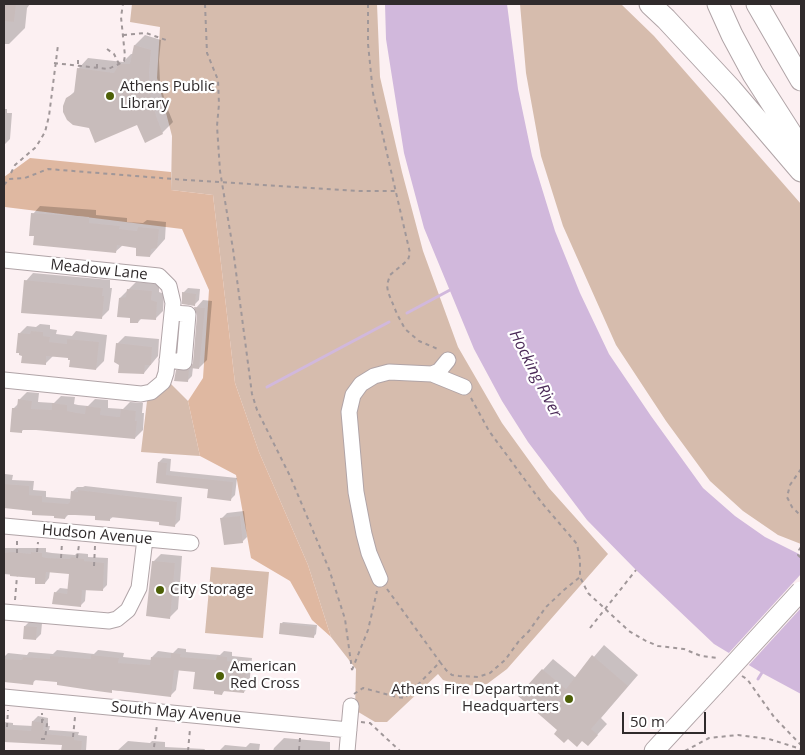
<!DOCTYPE html>
<style>
body{margin:0}
#map{position:relative;width:805px;height:755px;overflow:hidden;background:#fcf0f2;font-family:"Open Sans",sans-serif}
canvas{display:block}
.frame{position:absolute;inset:0;border:5px solid #302b2c;pointer-events:none}
.scale{position:absolute;left:622px;top:712px;width:84px;height:22px;box-sizing:border-box;border:2px solid #302b2c;border-top:0;padding-left:6px;font-size:15px;line-height:18px;white-space:nowrap;color:#302b2c;-webkit-text-stroke:4px #fff;paint-order:stroke}
</style>
<div id="map">
<canvas width="805" height="755"></canvas>
<div class="frame"></div>
<div class="scale">50 m</div>
</div>
<script>
const ctx = document.querySelector('canvas').getContext('2d');
ctx.lineJoin = 'round';
function paint(path, color) { ctx.fillStyle = color; ctx.fill(path, 'evenodd'); }
const shape = rows => new Path2D(rows.map(r => 'M' + r).join(''));
function stroke(path, color, width, dash) { ctx.strokeStyle = color; ctx.lineWidth = width; ctx.lineCap = dash ? 'butt' : 'round'; ctx.setLineDash(dash || []); ctx.stroke(path); }
function drawText(font, color, halo, rows, align = 'center') {
  ctx.font = font + ' "Open Sans",sans-serif'; ctx.lineWidth = 4.5; ctx.setLineDash([]); ctx.textBaseline = 'middle'; ctx.strokeStyle = halo; ctx.fillStyle = color; for (const [text, x, y, turn = 0] of rows) {
    ctx.save(); ctx.translate(x, y); ctx.rotate((+turn || 0) * Math.PI / 180); ctx.textAlign = isNaN(turn) ? turn : align; if (halo) ctx.strokeText(text, 0, 0); ctx.fillText(text, 0, 0); ctx.restore();
  }
}
paint(shape([
 [132,4,377,4,380,77,402,172,423,251,458,347,502,423,549,488,608,554,507,669,487,684,462,686,443,680,438,674,387,722,375,722,355,710,356,669,331,637,308,565,259,452,235,383,213,195,171,190,172,136,157,78,160,27,130,22],
 [520,4,621,4,654,36,801,204,801,544,778,535,743,511,710,481,666,421,616,345,563,226,541,156,526,73],
 [170,383,188,401,200,456,141,452,147,401,158,396],
 [211,567,269,572,263,638,205,633]
]), '#d6bcad');
paint(shape([
 [30,158,171,172,171,190,213,195,235,383,259,452,308,565,331,637,312,620,290,581,251,558,236,475,200,456,188,401,203,378,209,290,182,229,5,207,4,203,4,177]
]), '#dfb8a1');
paint(shape([
 [385,4,507,4,518,89,532,156,555,231,580,293,609,354,651,416,703,488,735,516,765,537,801,555,801,694,762,673,714,644,636,570,587,520,528,442,502,401,474,349,424,228,404,153,386,39]
]), '#d1b8dc');
paint(shape([
 [801,574,801,608,747,667,727,655]
]), '#fcf0f2');
paint(shape([
 [4,4,30,4,27,8,25,28,9,44,4,44],
 [145,35,161,40,159,60,160,82,166,105,173,122,162,133,137,123,90,127,67,99,75,91,78,69,88,58,123,62,131,54,133,54,135,45],
 [4,109,7,109,7,113,12,113,10,139,4,145],
 [40,206,96,210,96,215,127,218,127,222,143,223,147,220,166,222,165,239,150,256,138,247,123,245,115,252,35,235,33,214],
 [33,273,110,280,110,288,112,288,109,310,101,318,26,281],
 [136,282,159,284,159,292,164,294,163,311,155,319,142,318,138,322,132,317,120,298],
 [188,288,200,289,199,300,194,305,183,293],
 [203,300,212,301,207,360,199,368,193,367,192,376,187,381,177,371,182,366,193,365,199,315,196,308],
 [40,324,50,325,50,329,57,330,56,334,72,336,76,331,107,335,104,361,96,369,69,357,53,356,45,364,23,355,19,334,27,326,36,327],
 [125,336,159,339,158,356,144,373,117,344],
 [27,392,39,393,38,402,54,403,61,396,75,397,74,404,78,405,88,406,95,399,108,400,108,408,123,409,130,402,143,403,142,413,144,413,143,430,135,438,25,428,22,431,14,408,18,404,19,400],
 [163,458,171,459,170,471,237,478,235,495,231,499,210,488,157,482,159,462],
 [5,474,13,475,12,480,34,481,33,490,46,491,46,497,71,499,72,492,77,487,83,487,85,486,182,497,180,520,175,525,160,521,114,516,109,520,96,515,69,514,65,518,34,510,6,507,4,510],
 [244,511,247,537,242,542,222,518,227,513],
 [4,548,46,548,46,552,52,553,75,555,77,553,88,554,88,557,108,558,107,585,102,590,86,589,85,601,80,606,55,593,60,588,69,589,70,572,50,571,49,578,45,583,36,577,4,574],
 [161,554,182,556,178,609,170,617,153,562],
 [30,621,42,623,41,634,36,639,25,626],
 [283,622,317,625,316,634,314,636,281,624],
 [604,645,638,675,601,718,607,724,588,745,582,740,559,730,519,696,553,659,576,678],
 [178,648,186,649,186,652,220,655,224,651,232,652,232,656,252,658,249,686,244,692,225,690,222,694,216,690,196,671,179,669,176,690,171,695,76,687,59,681,37,679,32,683,4,680,4,657,8,653,27,655,29,652,53,654,57,650,94,654,98,650,124,653,123,657,152,660,152,657,158,651,173,653],
 [38,716,48,718,48,726,50,726,49,730,79,732,78,735,87,736,86,751,63,751,63,744,4,741,4,722,13,723,13,725,33,726,33,721],
 [284,738,330,742,330,751,273,751,274,748],
 [128,741,150,743,152,741,165,742,165,747,205,749,204,751,117,751],
 [250,743,260,744,259,751,219,751,225,745,246,747]
]), '#0003');
stroke(shape([
 [407,313,450,290],
 [267,387,389,322],
 [758,679,763,671]
]), '#d1b8dc', 3);
paint(shape([
 [4,4,16,4,14,22,4,21],
 [134,45,151,50,149,72,150,93,156,116,163,134,145,143,137,125,95,143,89,128,73,125,67,120,63,112,63,106,66,98,74,93,77,68,114,73,119,64,130,64],
 [31,213,89,217,89,223,120,226,119,229,137,231,138,227,159,229,157,248,151,249,150,257,136,256,136,248,117,245,116,253,33,245,34,236,29,236],
 [24,280,103,288,102,296,104,296,102,319,21,313],
 [127,289,152,291,151,300,157,302,156,320,139,319,138,323,130,323,130,318,117,317,119,298,126,297],
 [182,292,196,294,195,306,182,304],
 [194,307,205,308,199,369,190,368,193,363,197,315],
 [31,331,43,332,43,336,50,337,49,342,67,344,67,339,99,342,96,370,69,367,70,360,68,360,68,358,46,356,46,365,21,363,22,356,19,355,19,353,16,353,18,333,30,334],
 [116,343,152,347,151,365,145,365,144,374,118,373,119,365,114,362],
 [176,370,189,370,188,382,174,381],
 [18,399,32,401,31,409,52,410,52,403,67,405,67,411,77,413,85,414,86,406,101,408,100,415,117,417,120,417,121,409,136,411,135,421,137,421,135,439,36,430,22,430,22,433,10,432,12,408,17,408],
 [158,462,167,463,166,475,233,482,231,501,207,498,208,489,156,483],
 [4,484,29,486,29,495,42,496,42,502,68,504,70,502,71,491,78,492,78,490,177,502,175,527,159,525,159,522,110,517,110,521,95,520,95,516,75,515,66,515,65,519,54,518,54,516,32,515,32,511,4,508],
 [240,516,243,543,224,545,220,518],
 [12,552,31,554,31,552,42,553,42,557,47,558,70,559,71,557,84,559,84,561,104,563,103,591,82,590,81,607,52,604,54,592,67,594,69,574,46,572,45,584,35,584,35,578,10,576,10,574,4,573,4,553],
 [152,561,175,563,170,619,146,616],
 [280,623,315,627,314,638,279,634],
 [24,626,37,627,36,640,23,639],
 [171,653,181,654,180,657,216,660,217,656,227,657,227,661,247,663,244,693,223,691,222,695,214,694,214,691,193,689,195,672,174,670,171,697,112,690,112,693,97,691,57,685,57,682,34,680,33,685,4,682,4,659,22,660,23,657,50,659,50,656,91,659,91,655,119,658,118,663,150,665,151,657,171,658],
 [592,655,628,686,591,729,598,735,588,746,582,741,577,747,568,739,564,743,554,734,557,730,518,696,542,669,566,689],
 [32,721,44,723,43,730,45,730,45,734,74,737,74,740,82,741,81,751,61,751,62,745,4,742,4,729,31,731]
]), '#c8bcbb');
const minor = shape([
 [4,260,159,276,169,286,173,303,166,373,163,382,151,392,141,394,4,380],
 [167,360,184,362,188,314,172,313],
 [432,374,439,371,448,360],
 [4,526,191,543],
 [380,579,369,553,364,534,356,492,349,412,353,395,361,384,374,376,389,372,432,374,464,387],
 [4,612,109,621,117,619,128,610,139,588,145,539],
 [4,697,349,730],
 [347,751,351,706]
]);
const major = shape([
 [654,751,714,686]
]);
const highway = shape([
 [650,4,666,19,731,89,801,171],
 [718,4,732,35,753,74,801,149],
 [757,4,801,80]
]);
stroke(minor, '#b0a4a7', 17);
stroke(major, '#b0a4a7', 21);
stroke(highway, '#b0a4a7', 23);
stroke(shape([
 [205,4,207,53,218,80,219,104,217,126,220,171,233,249,252,394,257,410,290,476,329,569,345,619,352,670],
 [368,4,368,44,373,93,410,253,408,260,390,275,387,285,388,292,397,314,405,329,419,341,440,350],
 [123,35,146,33,166,40],
 [107,49,114,54,119,64],
 [78,60,78,66],
 [54,63,108,69,119,64,124,61,125,56,121,17,123,4],
 [97,68,97,61],
 [11,173,15,165,36,147,45,132,49,116,58,45],
 [4,185,9,179,25,178,48,169,186,180,359,191,395,191],
 [471,398,489,431,506,454,542,503,577,544,580,560,580,577,588,593,629,631,646,641,658,646,684,649,701,656,718,658],
 [801,469,790,485,787,497,792,507,801,516],
 [801,547,799,550,798,555,801,558],
 [37,552,38,542],
 [17,553,17,540],
 [61,558,62,543],
 [77,558,79,545],
 [94,566,95,546],
 [387,589,440,662],
 [15,600,17,576],
 [590,628,636,570],
 [352,670,368,630,377,591],
 [742,676,747,679,774,717,801,745],
 [354,694,363,688,397,697,405,698,440,662,446,670,452,675,459,676,478,677,490,673,505,660,519,641,529,631,546,607,564,590,580,577],
 [361,722,370,723,400,751],
 [42,723,42,713],
 [7,727,8,710],
 [73,737,75,717],
 [41,739,45,739,47,724,42,719],
 [154,747,157,725],
 [299,750,300,738],
 [188,751,190,729],
 [685,751,709,738,738,735,769,739,801,749]
]), '#a09799', 2, [4, 4]);
stroke(minor, '#fff', 15);
stroke(major, '#fff', 19);
stroke(highway, '#fff', 21);
const majorBridge = shape([
 [714,686,801,591]
]);
stroke(majorBridge, '#b0a4a7', 21, []);
stroke(majorBridge, '#fff', 19);
for (const [x, y, r, color] of [
 [110,96,5,"#4d6007"],
 [160,590,5,"#4d6007"],
 [220,676,5,"#4d6007"],
 [569,699,5,"#4d6007"]
]) { const dot = new Path2D(); dot.arc(x, y, r, 0, 2 * Math.PI); ctx.fillStyle = color; ctx.fill(dot); stroke(dot, '#fff', 2); }
drawText('15px', '#302b2c', '#fff', [
 ["Athens Public",120,87],
 ["Library",120,104],
 ["City Storage",170,590],
 ["American",230,667],
 ["Red Cross",230,684],
 ["Athens Fire Department",559,690,"right"],
 ["Headquarters",559,707,"right"]
], 'left');
drawText('15px', '#302b2c', '#fff', [
 ["Meadow Lane",99,270,6],
 ["Hudson Avenue",97,535,5],
 ["South May Avenue",176,713,5]
]);
drawText('italic 16px', '#4b2a58', '#fff', [
 ["Hocking River",535,374,63]
]);
</script>
